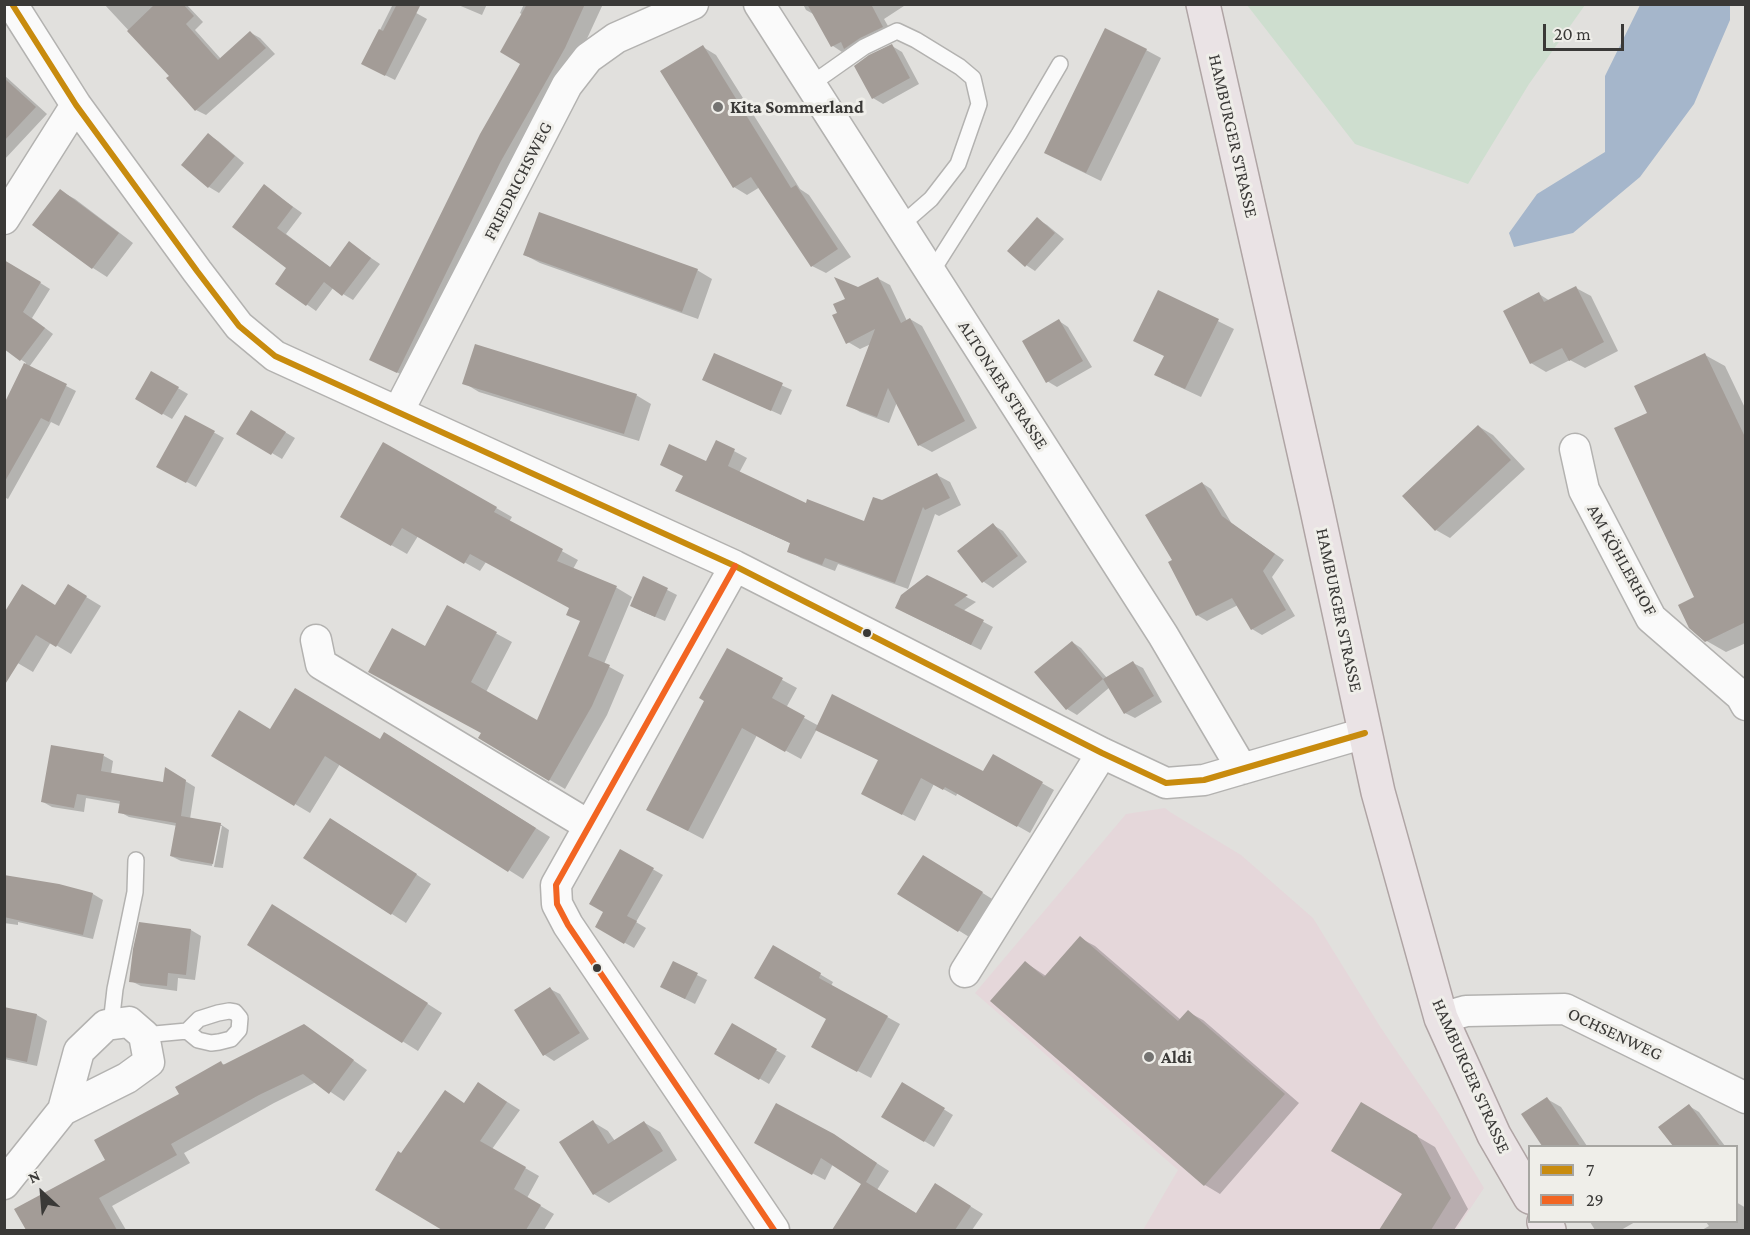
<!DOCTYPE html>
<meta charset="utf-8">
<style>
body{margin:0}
#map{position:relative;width:1750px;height:1235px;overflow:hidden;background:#e1e0dd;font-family:"Crimson Pro",serif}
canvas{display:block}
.frame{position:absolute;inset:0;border:6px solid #3a3937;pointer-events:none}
.legend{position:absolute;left:1528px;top:1145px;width:210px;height:78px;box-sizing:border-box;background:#efeee9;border:2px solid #a7a6a2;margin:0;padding:8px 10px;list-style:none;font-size:18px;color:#3a3937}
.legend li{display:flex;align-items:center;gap:12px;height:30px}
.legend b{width:30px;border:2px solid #a7a6a2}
.north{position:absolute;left:12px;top:1163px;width:60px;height:60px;-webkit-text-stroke:4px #efeee9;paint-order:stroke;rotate:334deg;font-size:16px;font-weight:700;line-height:24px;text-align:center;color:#3a3937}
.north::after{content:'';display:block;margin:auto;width:21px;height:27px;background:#3a3937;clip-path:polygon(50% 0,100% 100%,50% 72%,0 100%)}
.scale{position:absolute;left:1543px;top:24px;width:81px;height:27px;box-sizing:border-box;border:3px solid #3a3937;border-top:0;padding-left:8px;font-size:18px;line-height:21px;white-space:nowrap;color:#3a3937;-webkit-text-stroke:4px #efeee9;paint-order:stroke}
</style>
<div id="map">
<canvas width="1750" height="1235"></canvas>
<div class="frame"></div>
<ul class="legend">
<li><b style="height:8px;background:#c88b0e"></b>7</li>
<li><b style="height:8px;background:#f26522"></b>29</li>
</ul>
<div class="north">N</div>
<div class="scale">20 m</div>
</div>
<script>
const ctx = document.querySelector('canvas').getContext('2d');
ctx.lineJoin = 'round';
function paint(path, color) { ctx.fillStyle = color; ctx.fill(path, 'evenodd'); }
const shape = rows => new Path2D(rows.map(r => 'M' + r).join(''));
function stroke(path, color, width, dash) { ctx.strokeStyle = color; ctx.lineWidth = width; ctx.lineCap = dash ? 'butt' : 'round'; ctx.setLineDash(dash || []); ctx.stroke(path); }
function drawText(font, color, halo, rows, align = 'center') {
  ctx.font = font + ' "Crimson Pro",serif'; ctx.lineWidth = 6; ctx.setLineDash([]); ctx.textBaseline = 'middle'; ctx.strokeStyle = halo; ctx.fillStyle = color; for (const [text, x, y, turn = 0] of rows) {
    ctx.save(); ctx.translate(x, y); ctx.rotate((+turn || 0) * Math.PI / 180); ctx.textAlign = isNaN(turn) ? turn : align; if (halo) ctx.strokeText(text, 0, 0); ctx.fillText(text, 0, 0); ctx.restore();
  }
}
paint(shape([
 [1165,808,1170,812,1241,855,1313,918,1381,1028,1438,1112,1484,1188,1456,1230,1143,1230,1178,1170,975,993,1126,814]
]), '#e5d7da');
paint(shape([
 [1247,5,1585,5,1529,84,1468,184,1355,144]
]), '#cedecf');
paint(shape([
 [1640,5,1730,5,1730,20,1694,104,1640,177,1573,233,1514,247,1509,233,1537,194,1605,152,1605,76]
]), '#a5b6cb');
paint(shape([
 [104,4,186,4,203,22,195,30,221,59,251,33,260,38,275,54,206,115,196,110,171,76],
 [393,4,400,4,427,19,395,80,363,64],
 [456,4,487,4,482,15],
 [524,4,603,4,579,56,412,380,371,359,522,63,523,15,520,13],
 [803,4,907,4,884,19,892,33,855,53,847,49,842,52,833,46,815,15,806,10],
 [892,46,902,52,919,84,883,104,873,98],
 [703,47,716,55,800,189,809,195,851,257,826,273,812,266,760,187,747,195,734,187],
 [1146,50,1161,58,1101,181,1060,161],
 [4,75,47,114,4,160],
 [209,135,218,141,244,163,219,193,209,187,183,165],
 [264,186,302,213,286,234,331,268,349,243,380,264,353,300,333,288,316,311,277,283,289,268],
 [60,191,75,199,133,243,107,277,93,268],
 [1037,219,1047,225,1064,239,1035,271,1026,265],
 [525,255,697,270,712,279,698,319,540,263],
 [10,264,50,289,32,318,53,334,29,367,76,391,59,426,51,422,8,499,4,497,4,408,26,363,4,348],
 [877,278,890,285,907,321,910,319,922,326,977,428,932,452,919,445,897,402,889,423,860,412,848,405,871,344,860,349,848,342,839,313,847,299,858,288],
 [1576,288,1591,296,1618,351,1585,368,1570,360,1546,372,1531,363,1539,294,1550,301],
 [1159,292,1234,329,1201,397,1171,383,1165,356],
 [1059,321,1068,327,1092,367,1057,387,1047,381],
 [714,355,792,390,781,415,704,380],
 [1705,355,1725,366,1746,410,1746,643,1726,652,1705,640,1649,413],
 [152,373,188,394,172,419,137,399],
 [464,383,636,395,651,404,639,441,479,392],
 [251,412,295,438,282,459,238,433],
 [186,417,224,438,196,487,158,466],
 [1478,426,1493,435,1525,469,1450,538,1436,530],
 [717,442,747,458,739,473,807,505,865,523,882,502,937,475,950,482,961,505,939,516,935,514,908,589,838,564,835,571,801,558,789,551,792,544,677,491,706,463],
 [384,444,512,517,509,522,578,560,573,569,617,588,632,597,604,664,624,675,607,715,565,789,480,738,482,733,426,648,447,607,512,642,486,692,538,722,582,622,571,608,486,562,480,571,418,536,407,554,342,517],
 [1202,483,1211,489,1232,524,1284,560,1272,577,1295,616,1262,635,1252,629,1238,605,1207,621,1197,615,1174,561],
 [993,525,1003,531,1027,562,993,588,984,582,960,552],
 [927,577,976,602,963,611,993,627,981,650,906,613],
 [644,578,677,595,665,621,641,611],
 [68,586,101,606,71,654,51,642,33,672,4,655,56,606],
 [1072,642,1081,648,1107,678,1133,663,1143,668,1162,702,1135,718,1125,713,1110,687,1077,715,1067,709,1036,672],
 [727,650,797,688,786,708,819,726,984,773,994,756,1054,790,1030,833,958,792,956,796,934,784,915,821,875,800,880,761,817,729,801,759,757,735,703,839,663,818,705,700],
 [270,731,399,742,550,837,523,879,340,764,310,813,213,755],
 [104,756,113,761,111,774,164,783,166,769,195,787,190,819,220,824,229,830,223,868,214,867,222,826,219,826,212,866,181,861,171,856,177,826,129,817,120,812,121,804,86,798,84,812,52,807,43,802],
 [345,828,431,884,406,923,305,858],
 [621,851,663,875,636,922,646,928,634,948,597,927,605,911],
 [938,865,997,902,974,940,900,894],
 [4,876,59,886,93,894,103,900,93,939,18,922,18,925,4,923],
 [288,915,442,1013,418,1051,249,945],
 [191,930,201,936,195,980,178,978,177,991,141,986,131,981],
 [1080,938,1095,946,1181,1020,1188,1012,1203,1020,1299,1103,1220,1194,1205,1185,992,1001,1026,963,1046,976],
 [774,947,833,982,831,986,900,1024,871,1078,826,1054,828,1018],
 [673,963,707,980,695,1004,671,992],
 [550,989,560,994,589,1039,554,1061,545,1055,516,1011],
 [4,1009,37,1015,47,1021,37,1066,4,1059],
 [733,1025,786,1056,769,1084,716,1053],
 [318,1035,367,1070,344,1101,316,1082,274,1103,184,1153,190,1163,112,1206,126,1230,27,1230,16,1209,107,1160,181,1094,221,1063,225,1065],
 [479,1084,520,1110,492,1149,539,1176,527,1198,554,1214,544,1230,453,1230,440,1223,401,1155,445,1092,465,1104],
 [903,1084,953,1115,934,1147,883,1116],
 [1547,1099,1561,1107,1587,1146,1544,1146,1523,1114],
 [1689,1106,1699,1112,1725,1146,1675,1146,1661,1127],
 [1379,1114,1435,1147,1468,1209,1454,1230,1381,1230,1404,1193],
 [593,1122,608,1131,615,1141,645,1123,660,1132,677,1160,609,1203,594,1194],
 [847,1144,889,1171,877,1190,917,1214,947,1192,983,1214,972,1230,834,1230,863,1183,833,1164,825,1180,769,1150],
 [1736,1202,1746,1208,1746,1230,1702,1230,1709,1226,1706,1222,1736,1222],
 [1590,1222,1635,1222,1621,1230,1595,1230]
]), '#0003');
paint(shape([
 [155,4,183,4,194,16,186,24,218,60,250,31,266,48,195,111,166,78,169,76,127,31],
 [397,4,421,4,385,76,361,64,379,29,383,31],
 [527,4,585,4,565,48,501,161,397,373,369,360,480,134,520,64,500,52],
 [807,4,871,4,883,27,860,38,844,49,841,42,831,47],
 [1105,28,1147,49,1086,173,1044,153],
 [892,44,910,78,872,99,854,66,869,55],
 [703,45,791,188,796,185,838,249,811,267,751,177,733,188,660,71],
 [4,78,36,107,4,141],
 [208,133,235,156,208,188,181,165],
 [264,184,293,207,277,228,330,267,349,241,371,258,342,296,324,282,306,306,275,284,286,268,232,227],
 [60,189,119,233,92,269,32,225],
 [539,212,698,269,682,312,523,255],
 [1037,217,1055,233,1025,267,1007,251],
 [4,260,41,282,23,312,45,328,20,361,4,349],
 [834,277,858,287,878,277,901,323,910,318,965,421,918,446,888,388,877,417,846,406,875,329,846,344,832,315,837,313,833,304,845,299],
 [1576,286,1604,342,1569,361,1562,348,1530,364,1503,311,1539,292,1544,302],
 [1158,290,1219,319,1185,389,1154,375,1164,356,1133,341],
 [1059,319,1083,361,1046,383,1022,341],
 [475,344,637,394,624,434,462,384],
 [714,353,783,383,771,411,702,380],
 [1705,353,1746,439,1746,622,1705,642,1689,628,1678,605,1694,597,1614,428,1647,413,1634,386],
 [24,363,67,384,49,422,41,418,4,483,4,404],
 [151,371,179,387,162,415,135,399],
 [251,410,286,432,271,455,236,434],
 [185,415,215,431,186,483,156,467],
 [1478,425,1511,460,1435,531,1402,496],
 [716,440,735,449,728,466,806,503,807,499,864,521,873,497,882,500,937,473,950,498,925,510,923,507,895,583,825,558,822,565,787,552,790,543,675,491,683,476,660,465,669,444,706,461],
 [383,442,497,507,494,512,563,549,557,561,617,586,588,656,610,665,592,706,549,781,478,738,481,733,368,672,392,628,425,646,447,605,497,632,471,682,537,720,580,621,566,615,569,608,470,554,464,564,402,528,391,546,340,517],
 [1202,482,1222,516,1275,554,1263,571,1286,610,1251,630,1232,598,1196,616,1168,562,1172,560,1145,515],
 [993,523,1018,556,982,583,957,551],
 [927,575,968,595,954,605,984,620,971,645,895,608,901,595],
 [643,576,668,588,655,617,630,606],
 [22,584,55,605,68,584,87,596,56,647,36,635,4,686,4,613],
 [1072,641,1103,679,1066,710,1034,672],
 [727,648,783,678,772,698,805,716,785,752,742,728,688,831,646,810,704,701,699,698],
 [1133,661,1154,696,1124,714,1103,679],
 [295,688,380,739,384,732,536,828,508,872,325,756,294,806,211,756,239,710,270,729],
 [832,694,983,771,993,754,1043,782,1017,827,945,787,943,790,921,778,902,815,861,794,878,760,815,730],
 [51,745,104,754,101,771,163,782,165,767,186,780,181,816,221,823,213,864,170,856,176,823,118,813,120,801,77,794,74,808,41,802],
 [330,818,417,874,391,915,303,858],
 [620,849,654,868,627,916,637,921,624,944,595,927,603,912,589,904],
 [923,855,983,892,958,932,897,894],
 [4,875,59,884,93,893,83,935,4,917],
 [272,904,428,1003,402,1043,247,945],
 [139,922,191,929,186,975,168,973,167,986,129,982,133,949],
 [1080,936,1178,1021,1188,1010,1285,1094,1204,1186,990,1001,1025,961,1044,977],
 [773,945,821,973,819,978,888,1016,857,1072,811,1047,826,1019,754,978],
 [673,961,698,973,685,999,660,987],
 [550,987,580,1033,543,1056,514,1010],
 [4,1007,37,1014,27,1062,4,1057],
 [732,1023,777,1049,759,1080,714,1054],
 [304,1024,354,1060,329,1094,303,1074,259,1095,171,1144,177,1155,99,1198,117,1230,26,1230,14,1209,105,1160,94,1140,179,1094,175,1087,221,1061,223,1065],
 [478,1082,507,1102,480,1141,526,1167,514,1189,541,1205,526,1230,442,1230,375,1190,398,1151,401,1153,445,1090,464,1103],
 [902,1082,945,1108,924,1142,881,1117],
 [1547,1097,1580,1146,1542,1146,1521,1114],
 [1361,1102,1417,1135,1451,1198,1431,1230,1379,1230,1402,1194,1331,1151],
 [776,1103,834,1134,877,1163,866,1182,916,1213,935,1183,971,1206,955,1230,832,1230,861,1184,821,1158,812,1175,754,1143],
 [1689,1104,1720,1146,1673,1146,1658,1127],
 [593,1120,608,1144,644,1121,663,1151,593,1195,559,1142]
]), '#a39c97');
const lane = shape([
 [810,85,864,47,897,31,916,40,960,67,973,78,979,104,958,164,931,199,900,226],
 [931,273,1019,134,1060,64],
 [111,1024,115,989,135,892,136,860],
 [144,1035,187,1031,198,1040,211,1043,219,1042,231,1039,239,1030,240,1018,235,1012,229,1011,218,1013,199,1019,187,1031]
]);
const street = shape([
 [12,4,76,105,197,271,239,326,275,356,735,566,1102,753,1166,783,1204,780,1365,733],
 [759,4,1163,635,1242,769],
 [4,219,76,105],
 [398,412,567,85,588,58,616,38,693,4],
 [1575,449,1584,490,1651,618,1741,696,1746,705],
 [735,566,556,885,557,904,568,925,774,1230],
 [316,640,321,664,588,825],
 [965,972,1102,753],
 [1441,1018,1466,1011,1565,1009,1746,1098],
 [4,1184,63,1110,79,1051,106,1025,129,1022,144,1035,149,1062,127,1078,63,1110]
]);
const primary = shape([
 [1203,4,1316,505,1378,792,1441,1018,1494,1135,1530,1197],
 [1544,1222,1549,1230]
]);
stroke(lane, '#b3b2b0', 18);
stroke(street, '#b3b2b0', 33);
stroke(primary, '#afa4a4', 36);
stroke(lane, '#fafafa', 15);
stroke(street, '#fafafa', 30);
stroke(primary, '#eae3e5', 33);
stroke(shape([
 [12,4,76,105,197,271,239,326,275,356,735,566,1102,753,1166,783,1204,780,1365,733]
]), '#c88b0e', 6);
stroke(shape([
 [735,566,556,885,557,904,568,925,774,1230]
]), '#f26522', 6);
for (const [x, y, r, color] of [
 [718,107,6,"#747371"],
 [867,633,5,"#3a3937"],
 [597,968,5,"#3a3937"],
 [1149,1057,6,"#747371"]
]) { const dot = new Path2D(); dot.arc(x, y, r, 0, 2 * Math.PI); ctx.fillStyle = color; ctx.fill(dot); stroke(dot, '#efeee9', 2); }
drawText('bold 18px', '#3a3937', '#efeee9', [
 ["Kita Sommerland",730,107],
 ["Aldi",1161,1057]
], 'left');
drawText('18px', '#3a3937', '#efeee9', [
 ["HAMBURGER STRASSE",1233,136,77],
 ["FRIEDRICHSWEG",518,181,-63],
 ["ALTONAER STRASSE",1003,385,57],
 ["AM KÖHLERHOF",1622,560,61],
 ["HAMBURGER STRASSE",1339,610,78],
 ["OCHSENWEG",1615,1034,25],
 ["HAMBURGER STRASSE",1471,1076,66]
]);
</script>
